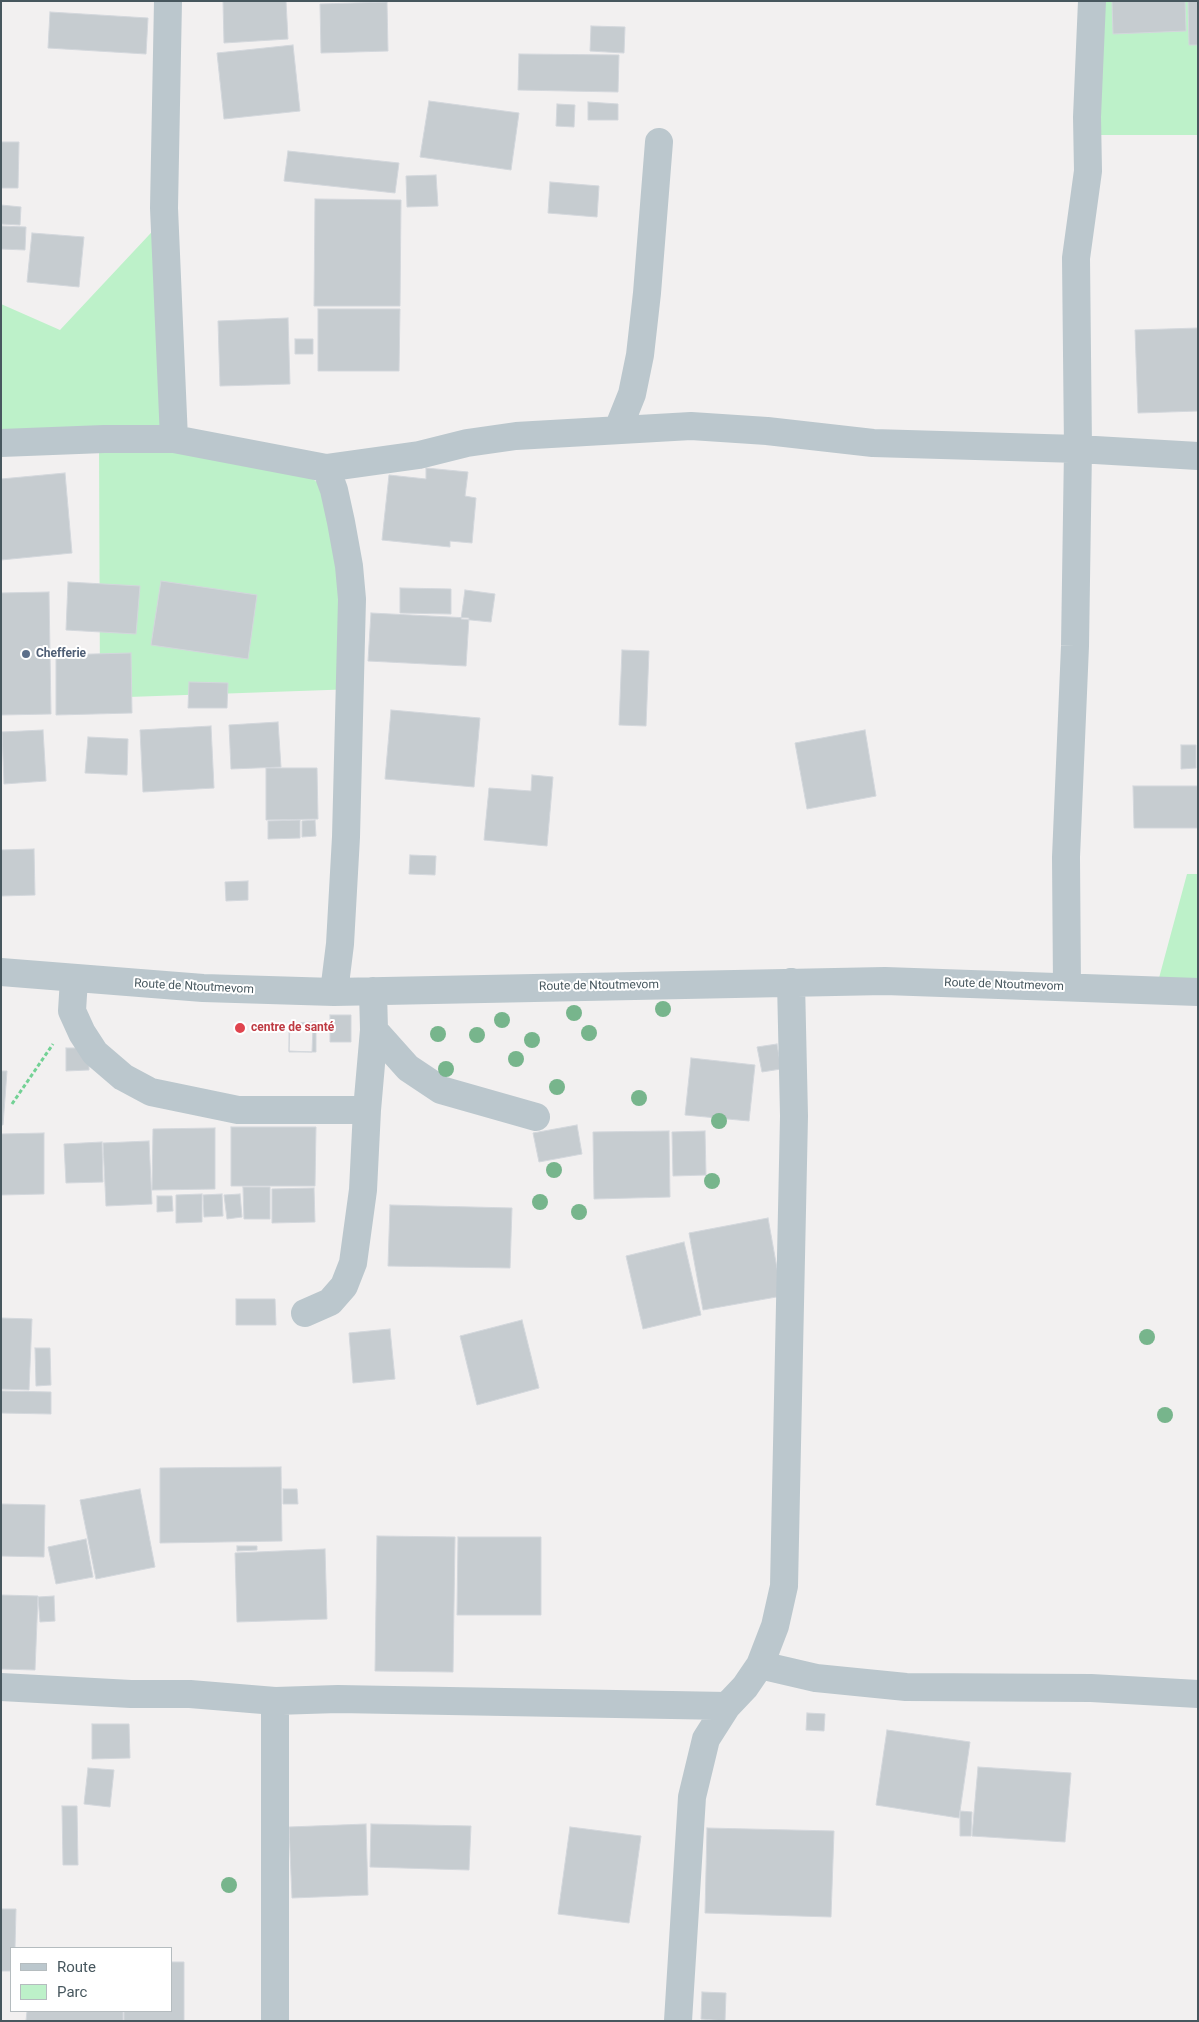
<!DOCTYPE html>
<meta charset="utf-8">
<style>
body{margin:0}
#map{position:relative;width:1199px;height:2022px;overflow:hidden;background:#f2f0f0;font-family:Roboto,sans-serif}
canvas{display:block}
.frame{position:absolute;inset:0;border:2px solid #47575e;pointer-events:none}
.legend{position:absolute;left:10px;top:1947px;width:162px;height:65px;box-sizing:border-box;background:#fff;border:1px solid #b5bcbf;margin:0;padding:6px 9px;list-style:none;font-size:15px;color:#47575e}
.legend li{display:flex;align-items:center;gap:10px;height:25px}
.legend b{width:25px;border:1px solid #b5bcbf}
</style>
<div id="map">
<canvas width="1199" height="2022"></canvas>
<div class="frame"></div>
<ul class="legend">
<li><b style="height:6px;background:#bbc7cd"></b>Route</li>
<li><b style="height:14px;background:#bdf1c9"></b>Parc</li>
</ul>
</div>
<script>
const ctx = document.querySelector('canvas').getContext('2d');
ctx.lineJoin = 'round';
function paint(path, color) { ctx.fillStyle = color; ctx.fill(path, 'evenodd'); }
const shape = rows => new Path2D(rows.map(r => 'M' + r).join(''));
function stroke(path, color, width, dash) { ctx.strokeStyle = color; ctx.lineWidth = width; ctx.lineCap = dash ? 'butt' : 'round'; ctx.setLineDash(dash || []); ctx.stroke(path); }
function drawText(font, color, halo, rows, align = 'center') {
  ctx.font = font + ' Roboto,sans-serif'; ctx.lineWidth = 4; ctx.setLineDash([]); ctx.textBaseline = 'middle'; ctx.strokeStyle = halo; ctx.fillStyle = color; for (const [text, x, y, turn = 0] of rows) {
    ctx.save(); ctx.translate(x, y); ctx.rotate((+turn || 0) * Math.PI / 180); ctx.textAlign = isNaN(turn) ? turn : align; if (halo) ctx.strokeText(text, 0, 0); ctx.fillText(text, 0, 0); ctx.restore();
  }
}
paint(shape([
 [1078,1,1198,1,1198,135,1079,135],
 [178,204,178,437,284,455,331,494,356,689,100,698,99,439,1,440,1,304,60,330],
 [1187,874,1198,874,1198,1004,1152,1004]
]), '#bdf1c9');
const building = shape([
 [223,1,286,1,288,39,224,43,223,1],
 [1112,1,1185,1,1186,31,1113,34,1112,1],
 [1188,1,1198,1,1198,45,1189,45,1188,1],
 [387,2,388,51,321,53,320,4,387,2],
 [50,12,148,18,146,54,48,48,50,12],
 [591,26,625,27,624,53,590,51,591,26],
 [293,45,300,111,224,119,217,53,293,45],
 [519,54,619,55,618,92,518,90,519,54],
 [429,101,519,113,511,170,420,157,429,101],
 [588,102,618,104,618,120,588,120,588,102],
 [557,104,575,105,574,127,556,126,557,104],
 [1,142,19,142,18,188,1,188,1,142],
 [288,151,399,163,395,193,284,181,288,151],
 [436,175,438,206,407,207,406,176,436,175],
 [550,182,599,186,597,217,548,213,550,182],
 [315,199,401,200,400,306,314,306,315,199],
 [1,205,21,207,20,225,1,224,1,205],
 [1,226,26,227,25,250,1,249,1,226],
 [32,233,84,237,79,287,27,282,32,233],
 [318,309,400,309,399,371,318,371,318,309],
 [288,318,290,384,220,386,218,321,288,318],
 [1198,328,1198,411,1138,413,1135,330,1198,328],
 [295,339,313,339,313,354,295,354,295,339],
 [426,468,468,472,465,496,476,498,472,543,450,541,450,547,382,540,389,475,426,479,426,468],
 [65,473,72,553,1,560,1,479,65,473],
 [161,581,257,595,248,659,151,645,161,581],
 [68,582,140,586,136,634,66,630,68,582],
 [400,588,451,589,451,614,400,613,400,588],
 [465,590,495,594,491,622,461,619,465,590],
 [49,592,51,714,1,715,1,593,49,592],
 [371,613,469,618,466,666,368,661,371,613],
 [622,650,649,651,646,726,619,725,622,650],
 [131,653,132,713,56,715,56,655,131,653],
 [189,682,228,683,227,708,188,708,189,682],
 [391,710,480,718,474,787,385,779,391,710],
 [278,722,281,767,231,769,229,725,278,722],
 [211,726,214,788,143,792,140,730,211,726],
 [43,730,46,781,4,784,2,732,43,730],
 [865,730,876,796,807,809,795,743,865,730],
 [88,737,128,739,127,775,85,773,88,737],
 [1181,745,1196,745,1196,768,1181,769,1181,745],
 [266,768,317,768,318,819,266,820,266,768],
 [532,775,553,777,547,846,484,840,489,788,531,791,532,775],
 [1133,786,1198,786,1198,828,1134,828,1133,786],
 [300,820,300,838,268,839,268,821,300,820],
 [315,820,316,836,302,837,302,821,315,820],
 [34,849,35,895,1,896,1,850,34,849],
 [410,855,436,856,435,875,409,874,410,855],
 [248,881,248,900,226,901,225,882,248,881],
 [330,1015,351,1015,351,1042,330,1042,330,1015],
 [316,1022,316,1052,289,1052,289,1023,316,1022],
 [290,1024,313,1026,312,1052,289,1051,290,1024],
 [777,1044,781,1069,762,1072,757,1047,777,1044],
 [66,1048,89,1048,89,1070,66,1071,66,1048],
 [691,1058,755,1065,749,1121,685,1115,691,1058],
 [1,1071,7,1071,3,1125,1,1125,1,1071],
 [577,1125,582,1154,539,1162,533,1133,577,1125],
 [231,1127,316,1127,315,1186,231,1186,231,1127],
 [215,1128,215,1189,152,1190,153,1129,215,1128],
 [669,1131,670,1197,594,1199,593,1132,669,1131],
 [705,1131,706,1175,673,1176,672,1132,705,1131],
 [44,1133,44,1194,1,1195,1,1134,44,1133],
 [149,1141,152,1204,106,1206,103,1143,149,1141],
 [102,1142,103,1182,66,1183,64,1144,102,1142],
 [243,1187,270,1187,270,1219,244,1219,243,1187],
 [314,1188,315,1222,272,1223,272,1189,314,1188],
 [202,1194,202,1222,176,1223,176,1195,202,1194],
 [222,1194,223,1216,204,1217,203,1195,222,1194],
 [240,1194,242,1217,227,1219,224,1195,240,1194],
 [157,1196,172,1196,173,1211,157,1212,157,1196],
 [390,1205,512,1208,510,1268,388,1266,390,1205],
 [768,1218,782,1296,703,1310,689,1233,768,1218],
 [684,1242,701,1315,643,1329,626,1256,684,1242],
 [236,1299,275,1299,276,1325,236,1325,236,1299],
 [1,1318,32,1319,29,1390,1,1389,1,1318],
 [522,1320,539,1388,477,1405,460,1336,522,1320],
 [390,1329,395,1379,353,1383,349,1333,390,1329],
 [35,1348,50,1348,51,1385,36,1386,35,1348],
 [1,1391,51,1392,51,1414,1,1413,1,1391],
 [281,1467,282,1541,160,1543,160,1468,281,1467],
 [140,1489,155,1567,96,1579,80,1500,140,1489],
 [283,1489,297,1489,298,1504,283,1504,283,1489],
 [1,1504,45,1505,44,1557,1,1556,1,1504],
 [377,1536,455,1537,453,1672,375,1671,377,1536],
 [458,1537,541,1537,541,1615,457,1615,458,1537],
 [86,1539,93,1577,56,1584,48,1547,86,1539],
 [237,1546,257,1546,257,1550,237,1551,237,1546],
 [325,1549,327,1619,237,1622,235,1553,325,1549],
 [1,1595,38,1596,35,1670,1,1669,1,1595],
 [54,1596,55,1621,40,1622,38,1597,54,1596],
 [807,1713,825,1714,824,1731,806,1730,807,1713],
 [92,1724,129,1724,130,1758,92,1759,92,1724],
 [887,1730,970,1742,959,1818,876,1805,887,1730],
 [978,1767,1071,1773,1065,1842,972,1836,978,1767],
 [88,1768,114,1770,110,1807,84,1804,88,1768],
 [62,1806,77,1806,78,1865,63,1865,62,1806],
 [960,1811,972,1812,971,1836,960,1836,960,1811],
 [366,1824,368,1895,292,1898,289,1827,366,1824],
 [371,1824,471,1826,469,1870,370,1867,371,1824],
 [570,1827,641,1836,629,1923,558,1914,570,1827],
 [707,1828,834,1831,831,1917,705,1913,707,1828],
 [1,1909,16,1909,15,1948,11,1948,11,1971,1,1971,1,1909],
 [171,1962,184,1962,184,2021,124,2021,124,2011,171,2011,171,1962],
 [702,1992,726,1993,725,2021,701,2019,702,1992],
 [27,2011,123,2011,123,2021,26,2021,27,2011]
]);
paint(building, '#c6ccd0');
stroke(building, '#d3d7dc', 1);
stroke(shape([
 [12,1104,53,1044]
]), '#73d195', 3, [4, 2.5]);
stroke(shape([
 [168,1,164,208,174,439],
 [618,429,632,394,640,355,647,293,659,142],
 [1,443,104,439,174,439,326,468,419,455,467,443,516,436,691,426,767,431,873,443,1078,449,1198,456],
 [326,468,334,490,341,522,349,566,352,599,346,837,340,944,334,992],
 [1,972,203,988,334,992,885,981,1198,992],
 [74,979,72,1011,82,1033,95,1053,123,1077,151,1092,238,1110,367,1110],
 [1067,987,1066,857,1075,646,1078,449,1076,258,1088,171,1087,117,1092,1],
 [374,1030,408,1068,441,1090,536,1117],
 [305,1313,330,1302,344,1286,353,1263,363,1190,367,1110,374,1030,373,991],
 [760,1665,816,1678,906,1687,1091,1688,1198,1694],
 [1,1687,131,1694,190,1694,275,1701,338,1699,727,1706],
 [275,1701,275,2021],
 [678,2021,692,1797,706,1739,727,1706,745,1687,760,1665,775,1626,784,1586,794,1116,791,982]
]), '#bbc7cd', 28);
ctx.fillStyle = '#77b58c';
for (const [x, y] of [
 [663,1009],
 [574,1013],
 [502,1020],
 [589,1033],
 [438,1034],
 [477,1035],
 [532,1040],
 [516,1059],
 [446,1069],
 [557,1087],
 [639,1098],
 [719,1121],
 [554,1170],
 [712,1181],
 [540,1202],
 [579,1212],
 [1147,1337],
 [1165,1415],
 [229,1885]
]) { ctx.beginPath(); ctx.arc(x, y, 8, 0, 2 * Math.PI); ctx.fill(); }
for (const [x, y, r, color] of [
 [26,654,5,"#5c6f8a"],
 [240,1028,6,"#e0444e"]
]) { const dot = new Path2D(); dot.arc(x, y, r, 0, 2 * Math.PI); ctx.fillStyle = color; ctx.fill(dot); stroke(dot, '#fff', 2); }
drawText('bold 12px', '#4e5e75', '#fff', [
 ["Chefferie",36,654]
], 'left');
drawText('12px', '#47575e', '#fff', [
 ["Route de Ntoutmevom",1004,985,2],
 ["Route de Ntoutmevom",599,986,-1],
 ["Route de Ntoutmevom",194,987,3]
]);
drawText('bold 12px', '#be3a42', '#fff', [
 ["centre de santé",251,1028]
], 'left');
</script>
